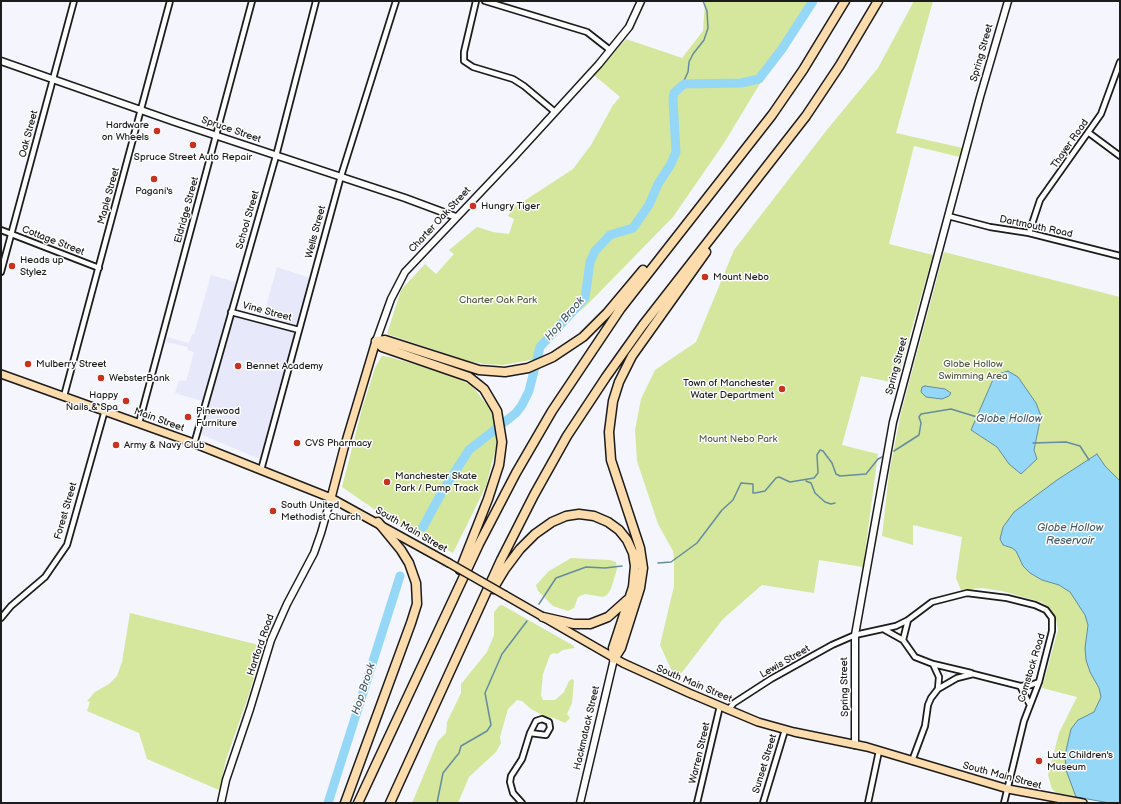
<!DOCTYPE html>
<style>
body{margin:0}
#map{position:relative;width:1121px;height:804px;overflow:hidden;background:#f4f5fd;font-family:"Balsamiq Sans",sans-serif}
canvas{display:block}
.frame{position:absolute;inset:0;border:2px solid #1c1c1c;pointer-events:none}
</style>
<div id="map">
<canvas width="1121" height="804"></canvas>
<div class="frame"></div>
</div>
<script>
const ctx = document.querySelector('canvas').getContext('2d');
ctx.lineJoin = 'round';
function paint(path, color) { ctx.fillStyle = color; ctx.fill(path, 'evenodd'); }
const shape = rows => new Path2D(rows.map(r => 'M' + r).join(''));
function stroke(path, color, width, dash) { ctx.strokeStyle = color; ctx.lineWidth = width; ctx.lineCap = dash ? 'butt' : 'round'; ctx.setLineDash(dash || []); ctx.stroke(path); }
function drawText(font, color, halo, rows, align = 'center') {
  ctx.font = font + ' "Balsamiq Sans",sans-serif'; ctx.lineWidth = 3; ctx.setLineDash([]); ctx.textBaseline = 'middle'; ctx.strokeStyle = halo; ctx.fillStyle = color; for (const [text, x, y, turn = 0] of rows) {
    ctx.save(); ctx.translate(x, y); ctx.rotate((+turn || 0) * Math.PI / 180); ctx.textAlign = isNaN(turn) ? turn : align; if (halo) ctx.strokeText(text, 0, 0); ctx.fillText(text, 0, 0); ctx.restore();
  }
}
paint(shape([
 [277,267,310,278,260,459,193,431,202,401,175,393,179,380,186,381,194,352,187,350,188,347,166,342,167,337,189,343,192,334,194,334,211,275,236,282,229,307,263,317]
]), '#e7e9fb');
paint(shape([
 [705,1,810,1,724,143,673,217,586,306,568,320,547,339,536,359,503,365,484,364,468,361,387,334,401,290,425,264,436,274,454,254,449,250,477,227,493,232,509,234,514,219,508,216,514,206,521,203,573,169,591,145,613,105,620,97,594,75,626,39,682,58,703,31],
 [914,1,933,1,896,133,963,148,960,157,914,146,889,244,933,255,896,383,861,376,842,445,878,454,863,567,819,560,814,593,762,585,723,619,676,680,660,645,674,586,674,558,673,551,658,524,637,461,635,430,641,399,655,370,696,342,734,250,826,131,878,68],
 [944,252,1120,297,1120,803,1110,803,1057,793,1052,789,1048,775,1059,733,1077,697,1042,688,1058,630,1056,619,1050,608,1041,602,1002,591,982,588,961,590,956,578,962,537,913,525,913,545,882,536,889,474,901,413],
 [382,356,390,357,450,375,471,385,492,411,497,443,486,486,453,553,381,514,342,487,362,409,375,368],
 [571,558,610,560,616,562,617,569,611,589,607,595,603,597,585,594,578,597,574,608,568,611,553,606,538,591,536,585,549,571],
 [502,605,574,646,574,648,563,650,557,654,553,653,550,655,543,674,541,695,543,700,555,700,564,692,569,681,572,679,574,680,572,703,567,714,570,718,565,723,554,718,544,716,531,709,522,701,517,700,508,709,500,737,501,743,496,752,469,777,458,803,412,803,438,741,446,733,447,722,461,693,461,684,487,652,494,635,494,612,499,606],
 [130,613,263,646,249,694,226,760,219,790,147,759,139,733,87,711,90,702,87,701,95,692,109,684,117,676,122,662]
]), '#d4e79c');
const water = shape([
 [1008,371,1018,377,1036,403,1041,416,1034,450,1037,459,1021,474,1009,464,997,447,971,430,995,375,1008,371],
 [925,386,945,389,951,393,949,396,942,399,926,397,921,392,922,387,925,386],
 [1097,454,1105,466,1120,481,1120,803,1110,803,1076,797,1066,770,1065,755,1071,729,1078,720,1094,712,1101,697,1099,688,1090,672,1086,660,1085,648,1088,625,1085,615,1070,592,1059,585,1042,580,1030,573,1023,566,1016,551,1012,548,1003,545,1000,539,1003,527,1014,512,1057,480,1097,454]
]);
paint(water, '#95d7f7');
stroke(water, '#658c9f', 1);
stroke(shape([
 [682,85,688,72,689,62,693,54,704,40,708,28,707,11,703,1],
 [1033,443,1066,442,1080,446,1089,460],
 [894,451,919,435,921,423,919,417,921,414,951,409,977,417],
 [806,481,811,483,815,493,825,502,831,504,835,503],
 [658,563,671,562,697,543,722,510,733,500,741,483,753,484,753,493,755,493,765,491,776,478,779,477,790,482,814,478,818,473,817,455,820,450,823,451,832,463,836,474,840,476,866,474,878,459,882,457],
 [539,604,556,578,586,567,605,568,622,566],
 [437,803,443,773,459,753,461,746,487,731,491,725,485,693,502,654,527,621]
]), '#658c9f', 1.5);
stroke(shape([
 [423,527,442,492,469,450,516,413,522,405,529,391,540,347,585,298,590,262,595,251,610,235,633,228,649,205,658,184,671,164,676,152,673,99,674,93,684,84,741,83,759,79,782,49,813,1],
 [328,803,400,576]
]), '#95d7f7', 9);
const street = shape([
 [476,1,464,52,464,61,473,67,513,79,524,86,555,112],
 [485,1,587,32,610,50],
 [1089,133,1120,156],
 [948,216,990,227,1029,233,1120,256],
 [1,230,99,268],
 [1029,233,1040,200,1101,114,1120,62],
 [1,272,74,1],
 [231,312,299,330],
 [64,396,170,1],
 [139,423,252,1],
 [194,444,276,156,316,1],
 [261,470,341,176,396,1],
 [1,618,11,606,45,577,67,545,105,410],
 [885,630,903,640,915,657,933,664,939,677,938,689],
 [903,640,908,620],
 [933,664,971,673],
 [1020,686,1031,685,1039,682],
 [728,710,734,703,771,679,832,645,855,635,896,626,908,620,932,602,967,593,1007,598,1035,605,1046,610,1052,618,1052,631,1039,682,1024,721,1004,803],
 [912,761,925,726,928,705,931,698,938,689,957,678,973,674,1020,686,1030,705],
 [522,803,513,793,510,782,511,776,522,759,530,733,536,721,542,719,549,722,550,728,546,735,530,733],
 [697,803,720,706],
 [763,803,785,730],
 [868,803,879,751]
]);
const secondary = shape([
 [1,61,175,122,405,198,456,217],
 [376,341,391,299,405,272,514,157,599,64,629,27,641,1],
 [855,745,855,635,893,422,980,97,1008,1],
 [221,803,226,780,250,709,271,640,287,604,314,553,321,533,331,498],
 [580,803,614,659]
]);
const primary = shape([
 [1,374,188,441,331,498,449,563],
 [331,498,344,448,376,341],
 [505,595,623,663,689,693,758,722,794,732,867,747,1008,789,1083,803]
]);
const highway = shape([
 [460,570,488,499,499,465,502,442,497,411,484,389,469,377,382,347,376,341,385,340,479,370,505,372,528,368,553,357,583,337,607,313,643,270],
 [493,589,505,569,520,549,535,534,552,522,566,516,579,514,594,516,608,522,619,530,627,540,633,553,635,566,633,587,613,648,614,659],
 [543,617,574,624,590,624,608,617,627,600],
 [614,659,621,648,640,588,643,568,640,548,611,460,609,432,613,401,619,382,632,356,706,252],
 [345,803,411,623,417,604,416,583,409,563,401,550,378,522],
 [358,803,479,544,516,473,552,411,621,308,772,115,803,70,845,1],
 [390,803,501,560,534,495,567,436,606,377,643,325,806,116,840,65,878,1]
]);
stroke(street, '#1c1c1c', 8);
stroke(secondary, '#1c1c1c', 9);
stroke(primary, '#1c1c1c', 10);
stroke(highway, '#1c1c1c', 11);
stroke(street, '#fff', 4.5);
stroke(secondary, '#fff', 6);
stroke(primary, '#fcdcac', 7);
stroke(highway, '#fcdcac', 8);
const primaryBridge = shape([
 [449,563,505,595]
]);
stroke(primaryBridge, '#1c1c1c', 10, []);
stroke(primaryBridge, '#fcdcac', 7);
for (const [x, y, r, color] of [
 [157,131,4,"#c8321e"],
 [193,145,4,"#c8321e"],
 [154,179,4,"#c8321e"],
 [473,206,4,"#c8321e"],
 [12,266,4,"#c8321e"],
 [705,277,4,"#c8321e"],
 [28,364,4,"#c8321e"],
 [238,366,4,"#c8321e"],
 [101,378,4,"#c8321e"],
 [782,389,4,"#c8321e"],
 [126,401,4,"#c8321e"],
 [188,417,4,"#c8321e"],
 [297,443,4,"#c8321e"],
 [116,445,4,"#c8321e"],
 [387,482,4,"#c8321e"],
 [273,511,4,"#c8321e"],
 [1039,761,4,"#c8321e"]
]) { const dot = new Path2D(); dot.arc(x, y, r, 0, 2 * Math.PI); ctx.fillStyle = color; ctx.fill(dot); stroke(dot, '#fff', 1.5); }
drawText('10px', '#1c1c1c', '#fff', [
 ["Spring Street",982,53,-74],
 ["Spruce Street",231,130,19],
 ["Oak Street",29,134,-75],
 ["Thayer Road",1070,144,-55],
 ["Maple Street",109,196,-75],
 ["Eldridge Street",187,210,-75],
 ["School Street",248,220,-74],
 ["Charter Oak Street",440,220,-47],
 ["Dartmouth Road",1036,227,12],
 ["Wells Street",316,232,-75],
 ["Cottage Street",53,241,21],
 ["Vine Street",267,312,15],
 ["Spring Street",897,366,-75],
 ["Main Street",159,420,20],
 ["Forest Street",66,511,-74],
 ["South Main Street",411,530,30],
 ["Hartford Road",261,645,-71],
 ["Lewis Street",785,662,-30],
 ["Comstock Road",1032,668,-73],
 ["South Main Street",694,684,23],
 ["Spring Street",845,687,-91],
 ["Hackmatack Street",587,728,-77],
 ["Warren Street",700,753,-77],
 ["Sunset Street",765,764,-73],
 ["South Main Street",1002,776,15]
]);
drawText('10px', '#1c1c1c', '#fff', [
 ["Hardware",149,125,"right"],
 ["on Wheels",149,137,"right"],
 ["Spruce Street Auto Repair",193,157,"center"],
 ["Pagani's",154,191,"center"],
 ["Hungry Tiger",481,206],
 ["Heads up",20,260],
 ["Stylez",20,272],
 ["Mount Nebo",713,277],
 ["Mulberry Street",36,364],
 ["Bennet Academy",246,366],
 ["WebsterBank",109,378],
 ["Town of Manchester",774,383,"right"],
 ["Water Department",774,395,"right"],
 ["Happy",118,395,"right"],
 ["Nails & Spa",118,407,"right"],
 ["Pinewood",196,411],
 ["Furniture",196,423],
 ["CVS Pharmacy",305,443],
 ["Army & Navy Club",124,445],
 ["Manchester Skate",395,476],
 ["Park / Pump Track",395,488],
 ["South United",281,505],
 ["Methodist Church",281,517],
 ["Lutz Children's",1047,755],
 ["Museum",1047,767]
], 'left');
drawText('10px', '#535942', '#fff', [
 ["Charter Oak Park",498,300],
 ["Globe Hollow",973,364],
 ["Swimming Area",973,376],
 ["Mount Nebo Park",738,439]
]);
drawText('italic 11px', '#465d69', '#fff', [
 ["Hop Brook",565,319,-49],
 ["Globe Hollow",1009,419],
 ["Globe Hollow",1070,528],
 ["Reservoir",1070,541],
 ["Hop Brook",364,689,-72]
]);
</script>
